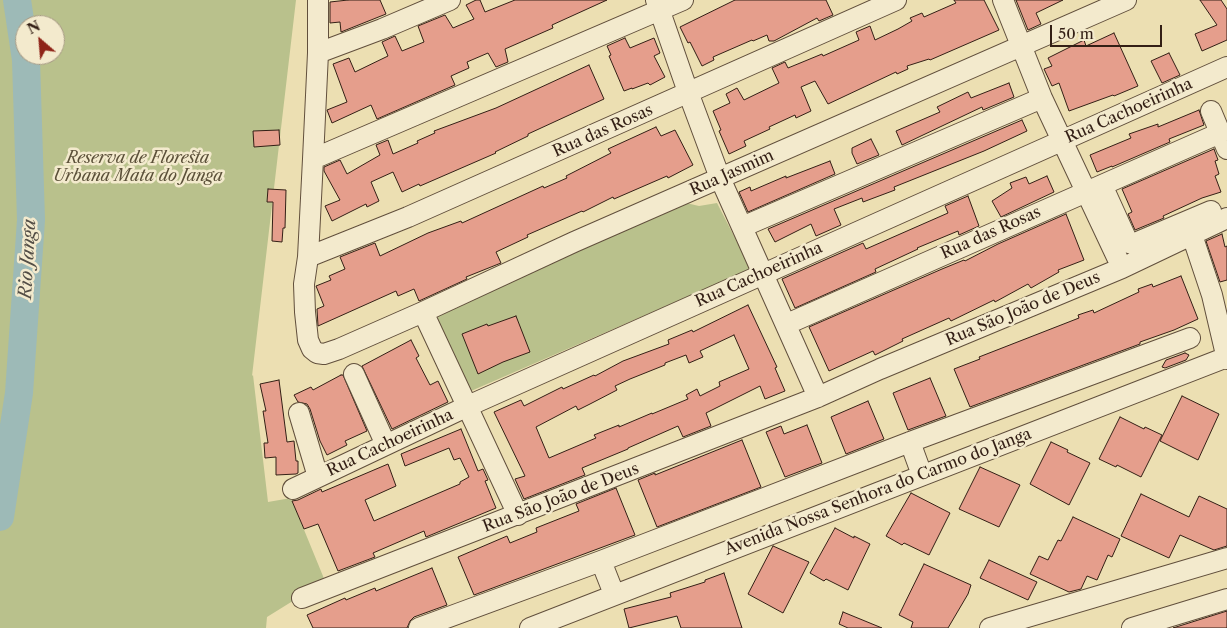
<!DOCTYPE html>
<meta charset="utf-8">
<style>
body{margin:0}
#map{position:relative;width:1227px;height:628px;overflow:hidden;background:#ecdfb2;font-family:"Libre Caslon Text",serif}
canvas{display:block}
.north{position:absolute;left:15px;top:15px;width:50px;height:50px;box-sizing:border-box;background:#f3eacd;border:1px solid #a69983;border-radius:50%;rotate:333deg;font-size:14px;font-weight:700;line-height:20px;text-align:center;color:#331f15}
.north::after{content:'';display:block;margin:auto;width:18px;height:22px;background:#8f2418;clip-path:polygon(50% 0,100% 100%,50% 72%,0 100%)}
.scale{position:absolute;left:1050px;top:25px;width:112px;height:22px;box-sizing:border-box;border:2px solid #331f15;border-top:0;padding-left:6px;font-size:15px;line-height:18px;white-space:nowrap;color:#331f15;-webkit-text-stroke:4px #f3eacd;paint-order:stroke}
</style>
<div id="map">
<canvas width="1227" height="628"></canvas>
<div class="north">N</div>
<div class="scale">50 m</div>
</div>
<script>
const ctx = document.querySelector('canvas').getContext('2d');
ctx.lineJoin = 'round';
function paint(path, color) { ctx.fillStyle = color; ctx.fill(path, 'evenodd'); }
const shape = rows => new Path2D(rows.map(r => 'M' + r).join(''));
function stroke(path, color, width, dash) { ctx.strokeStyle = color; ctx.lineWidth = width; ctx.lineCap = dash ? 'butt' : 'round'; ctx.setLineDash(dash || []); ctx.stroke(path); }
function drawText(font, color, halo, rows, align = 'center') {
  ctx.font = font + ' "Libre Caslon Text",serif'; ctx.lineWidth = 5; ctx.setLineDash([]); ctx.textBaseline = 'middle'; ctx.strokeStyle = halo; ctx.fillStyle = color; for (const [text, x, y, turn = 0] of rows) {
    ctx.save(); ctx.translate(x, y); ctx.rotate((+turn || 0) * Math.PI / 180); ctx.textAlign = isNaN(turn) ? turn : align; if (halo) ctx.strokeText(text, 0, 0); ctx.fillText(text, 0, 0); ctx.restore();
  }
}
paint(shape([
 [0,0,296,0,252,376,253,375,268,502,291,498,325,581,267,617,266,628,0,628],
 [25,25,55,25,55,55,25,55],
 [682,202,699,206,717,203,751,269,471,391,432,315]
]), '#b9c18c');
stroke(shape([
 [0,517,19,393,31,220,26,60,17,0]
]), '#9dbab7', 28);
const building = shape([
 [348,0,380,0,386,14,341,32,340,22,330,23,330,2,348,0],
 [476,0,480,0,485,12,515,0,607,0,552,25,553,28,505,49,508,62,496,67,488,53,467,62,469,68,451,76,455,85,377,119,371,105,332,123,327,110,347,102,333,64,349,58,355,72,388,56,382,42,395,36,402,51,424,42,418,26,445,15,453,28,474,19,466,5,476,0],
 [735,0,826,0,833,15,819,21,817,18,774,41,769,41,767,35,753,41,752,40,713,57,714,60,702,66,690,42,688,43,680,27,735,0],
 [954,0,984,0,999,30,930,60,929,59,907,66,908,69,897,74,896,72,828,104,815,81,801,87,811,111,796,118,795,115,769,127,770,129,744,141,746,146,729,154,719,131,721,130,713,111,730,103,726,94,737,88,744,100,779,83,772,68,785,62,788,68,822,54,823,56,859,40,856,32,870,26,875,40,898,29,912,21,910,18,922,13,924,17,956,3,954,0],
 [1016,0,1063,0,1036,13,1041,24,1028,30,1016,0],
 [1200,0,1221,0,1227,9,1227,40,1202,51,1195,34,1217,25,1200,0],
 [1114,33,1138,86,1114,96,1113,95,1069,111,1059,83,1052,86,1044,69,1052,66,1048,58,1084,40,1086,46,1114,33],
 [625,38,630,48,654,38,660,53,654,56,665,77,650,85,648,83,632,89,632,88,624,91,609,56,611,55,607,46,625,38],
 [1169,53,1180,75,1162,83,1151,61,1169,53],
 [589,65,604,99,528,134,528,136,495,152,496,153,420,186,419,184,402,192,393,172,371,182,379,201,367,207,366,204,332,221,325,206,340,200,324,171,324,167,340,160,347,174,380,155,376,145,388,140,393,154,418,143,417,141,435,133,434,131,496,108,589,65],
 [1009,83,1014,97,983,110,982,107,902,145,896,131,940,112,937,107,968,92,971,98,1009,83],
 [1199,110,1204,125,1169,139,1170,142,1112,167,1112,166,1097,172,1090,155,1131,138,1129,134,1158,124,1158,127,1199,110],
 [1022,120,1027,131,984,151,894,187,895,190,863,202,862,198,834,209,841,225,816,236,811,224,775,242,768,229,1022,120],
 [656,127,661,136,675,130,693,165,668,178,667,176,614,199,613,197,583,212,582,211,543,228,527,235,528,237,496,252,501,263,466,277,467,279,419,301,414,289,398,296,396,291,318,326,317,309,324,306,316,286,331,280,329,276,345,269,340,257,375,243,380,256,428,233,461,221,462,223,543,186,544,188,567,178,566,176,611,153,608,149,656,127],
 [279,130,280,145,254,147,253,131,279,130],
 [871,139,879,155,857,164,852,153,852,148,871,139],
 [1214,149,1218,160,1215,161,1219,174,1215,176,1221,192,1202,198,1163,216,1164,218,1135,230,1128,214,1132,212,1122,189,1214,149],
 [830,161,835,174,748,212,739,192,750,187,751,191,786,176,786,178,830,161],
 [1047,176,1054,192,1001,217,992,201,1012,188,1010,183,1026,177,1029,184,1047,176],
 [268,189,286,190,285,228,283,228,282,242,272,241,273,202,267,202,268,189],
 [968,196,979,226,959,235,958,231,917,248,918,249,875,269,876,272,795,308,782,279,863,243,866,249,948,213,945,206,968,196],
 [1066,214,1084,260,1058,270,1059,272,1031,288,1028,284,995,302,994,300,951,321,949,318,902,339,903,341,875,355,873,351,829,371,809,327,942,269,964,260,965,261,998,244,1066,214],
 [1222,234,1225,247,1227,246,1227,280,1220,282,1206,241,1222,234],
 [1181,276,1198,319,1174,330,1140,342,1140,344,970,407,954,369,980,359,979,357,1079,318,1078,315,1093,310,1094,313,1139,292,1138,289,1152,284,1153,287,1181,276],
 [748,305,777,367,775,368,785,391,765,399,760,386,706,413,711,426,683,437,678,426,628,448,628,449,582,468,585,475,524,499,515,479,525,476,494,412,521,400,524,406,562,387,563,389,594,375,595,376,623,361,669,344,668,340,692,330,693,332,748,305],
 [734,335,749,369,719,382,720,386,700,396,697,389,686,395,688,399,652,414,652,413,619,427,619,425,594,435,596,438,549,458,536,427,576,406,578,410,590,404,617,390,615,386,630,379,665,365,665,363,686,355,689,363,703,357,700,351,734,335],
 [516,316,530,352,503,362,478,374,462,334,487,324,488,326,516,316],
 [411,340,419,356,416,358,430,385,438,381,448,402,392,429,362,366,411,340],
 [1185,353,1189,355,1186,360,1165,368,1162,367,1166,360,1185,353],
 [341,375,343,375,367,431,345,441,347,445,327,455,320,441,310,409,307,404,298,402,294,395,311,387,313,390,341,375],
 [930,378,946,416,908,430,893,393,930,378],
 [279,380,287,442,294,441,296,461,298,461,298,473,296,474,276,475,276,457,265,458,264,443,268,443,263,411,266,411,260,384,279,380],
 [1182,396,1219,414,1198,460,1160,441,1182,396],
 [868,401,884,439,846,454,831,417,868,401],
 [1120,417,1144,429,1145,427,1162,435,1141,477,1117,465,1116,467,1099,459,1120,417],
 [807,425,822,463,785,477,766,432,781,426,784,434,807,425],
 [461,429,478,471,483,469,488,480,485,481,496,508,426,537,424,531,373,553,375,557,338,571,318,524,304,529,292,501,298,500,321,489,322,492,388,464,396,486,365,500,374,521,460,484,460,482,469,477,460,458,454,460,449,448,405,466,401,454,461,429],
 [742,440,761,487,657,527,638,480,655,473,655,475,742,440],
 [1051,442,1068,450,1067,452,1090,463,1069,505,1030,484,1051,442],
 [980,467,1020,485,999,527,959,509,980,467],
 [616,488,635,535,474,595,458,557,507,536,510,543,537,532,536,528,579,511,576,504,616,488],
 [911,493,950,513,929,555,904,543,902,545,886,536,911,493],
 [1141,494,1189,517,1199,496,1227,509,1227,546,1214,550,1180,535,1169,558,1121,536,1141,494],
 [1073,517,1120,539,1112,557,1108,555,1097,580,1087,576,1081,589,1069,592,1030,574,1039,556,1048,560,1058,540,1061,541,1073,517],
 [835,528,854,538,854,536,870,544,848,590,826,579,824,581,810,573,835,528],
 [773,546,809,562,783,613,748,594,773,546],
 [989,560,1037,582,1028,600,980,578,989,560],
 [924,564,971,585,968,594,948,628,911,628,913,622,899,615,924,564],
 [432,568,447,605,414,617,410,621,407,628,313,628,307,615,345,598,346,600,375,588,376,591,432,568],
 [724,573,742,628,681,628,677,616,629,628,624,609,671,597,670,593,705,582,705,580,724,573],
 [1227,611,1227,628,1173,628,1227,611],
 [843,612,882,628,848,628,839,624,843,612]
]);
paint(building, '#e59e8c');
stroke(building, '#331f15', 1);
const minor = shape([
 [318,0,318,53,313,159,308,257,304,284,305,312,308,340,312,349,317,353,324,354,339,349,423,312,574,242,1126,0],
 [656,0,688,92,720,178,818,397],
 [1003,0,1042,98,1122,268],
 [318,53,382,29,450,0],
 [1211,111,1227,149],
 [313,159,683,0],
 [1102,185,1126,238,1129,243,1133,244,1211,211],
 [742,227,1042,98],
 [1192,235,1212,295,1227,359],
 [308,257,408,217,896,0],
 [423,312,518,515],
 [787,324,1220,133],
 [354,374,386,445],
 [299,413,318,477],
 [910,442,922,475],
 [293,489,468,406,1227,67],
 [601,561,614,594],
 [302,598,818,397,880,369,1122,268,1227,218],
 [419,628,601,561,910,442,1190,338],
 [530,628,1227,357],
 [990,628,1227,558],
 [1132,628,1227,599]
]);
stroke(minor, '#614f3c', 22);
stroke(minor, '#f3eacd', 20);
drawText('16px', '#331f15', '#f3eacd', [
 ["Rua Cachoeirinha",1129,111,-24],
 ["Rua das Rosas",603,131,-24],
 ["Rua Jasmim",732,173,-24],
 ["Rua das Rosas",991,233,-24],
 ["Rua Cachoeirinha",759,275,-24],
 ["Rua São João de Deus",1023,309,-23],
 ["Rua Cachoeirinha",390,443,-25],
 ["Avenida Nossa Senhora do Carmo do Janga",878,492,-21],
 ["Rua São João de Deus",561,498,-21]
]);
drawText('italic 16px', '#5b5039', '#f3eacd', [
 ["Reserva de Floresta",138,158],
 ["Urbana Mata do Janga",138,176]
]);
drawText('italic 18px', '#534e46', '#f3eacd', [
 ["Rio Janga",28,259,-87]
]);
</script>
